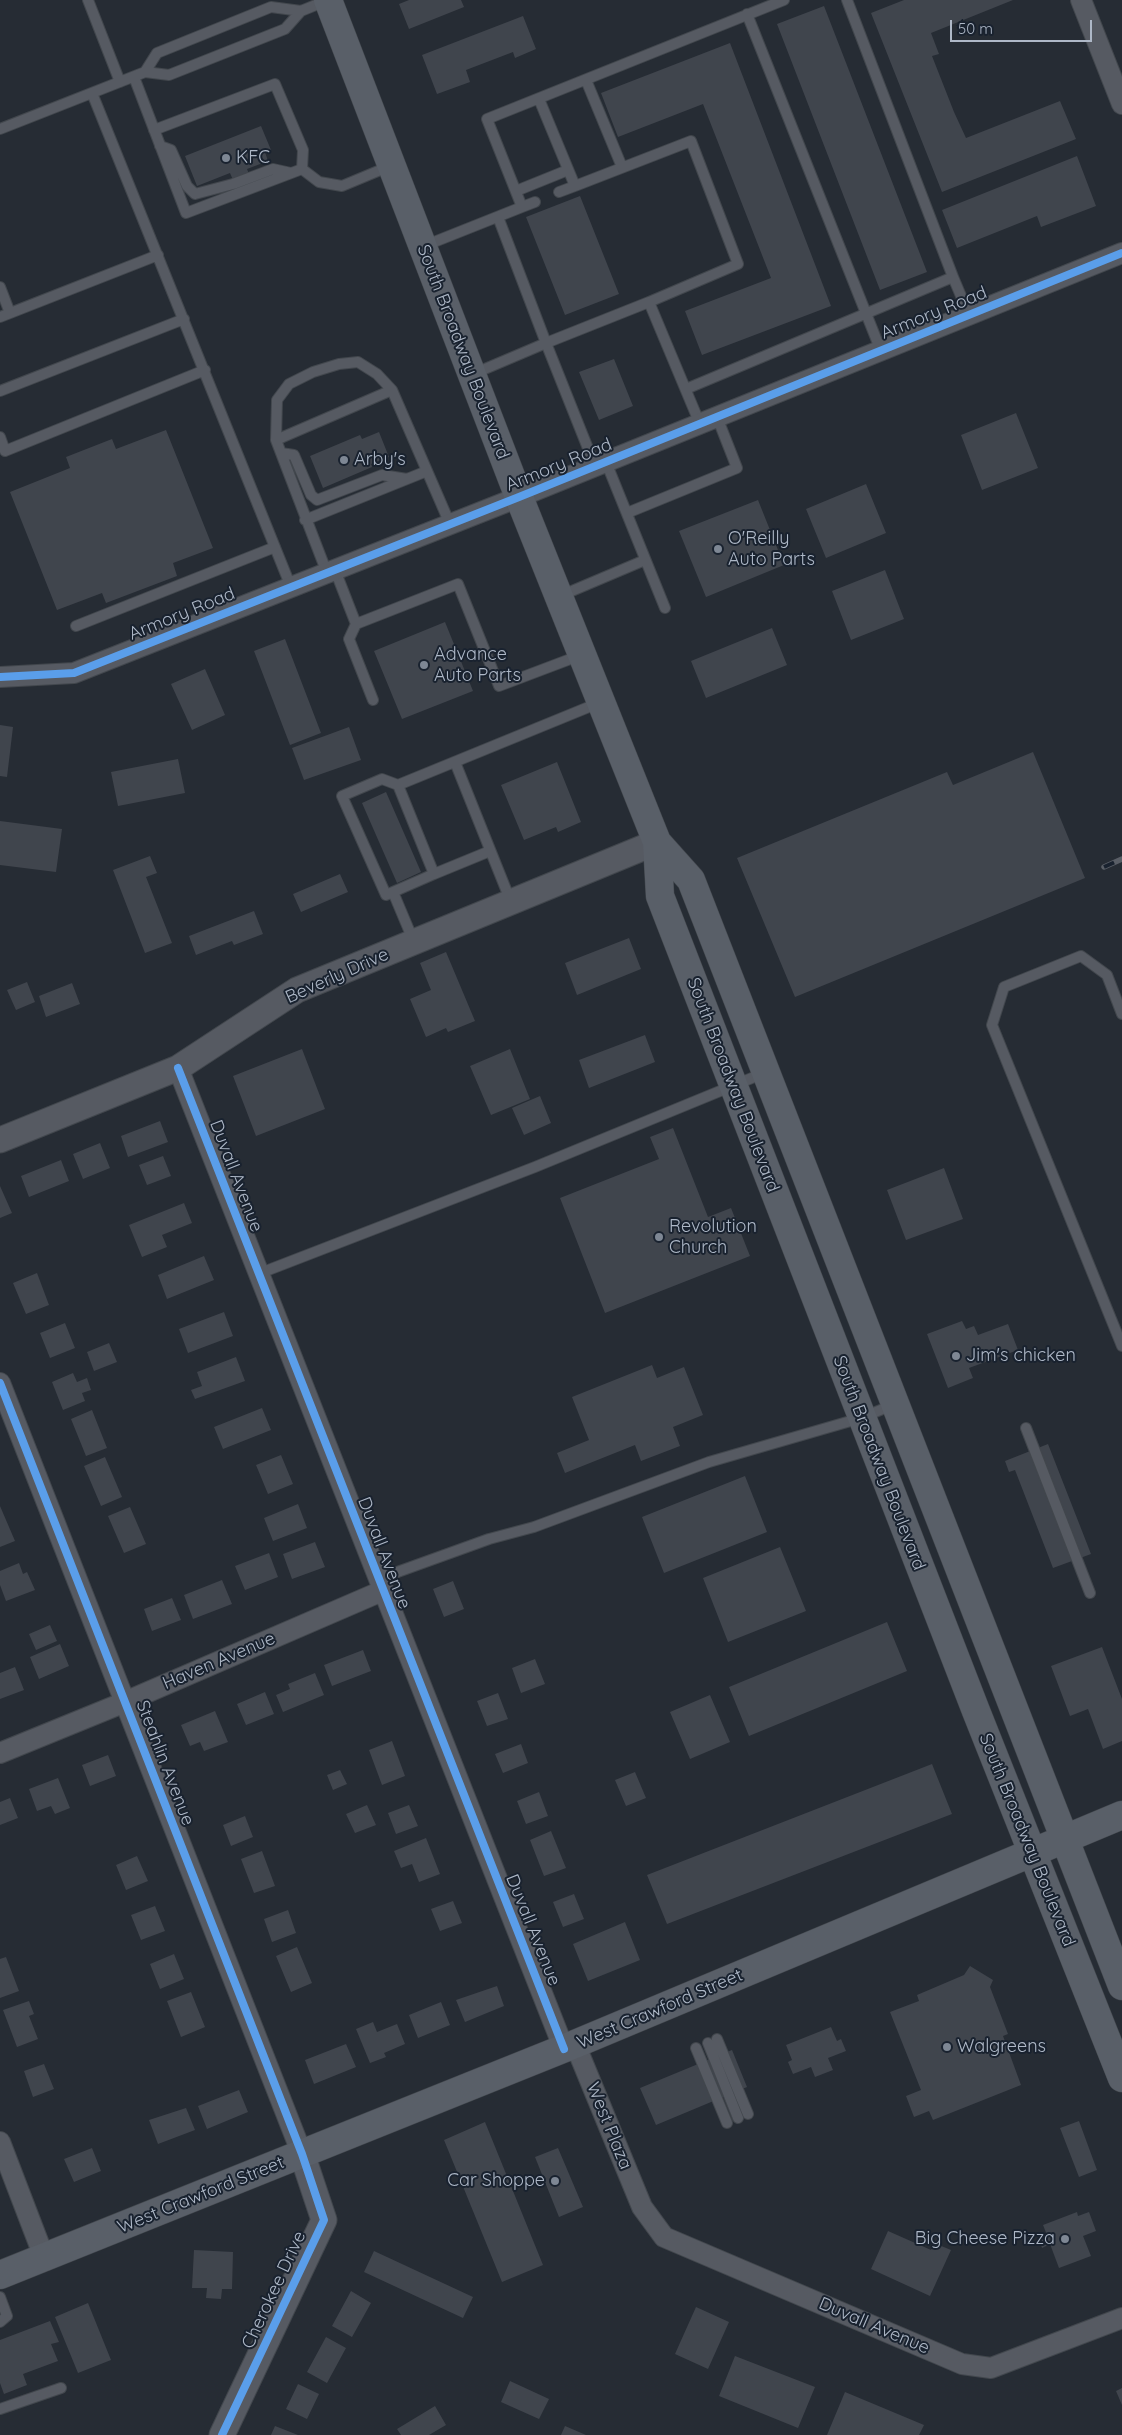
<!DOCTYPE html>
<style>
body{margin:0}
#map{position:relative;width:1122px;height:2435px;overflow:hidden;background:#262c34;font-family:Quicksand,sans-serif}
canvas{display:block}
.scale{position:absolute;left:950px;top:20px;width:142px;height:22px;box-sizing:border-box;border:2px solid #aeb8c7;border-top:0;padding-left:6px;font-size:15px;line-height:18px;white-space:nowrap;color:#aeb8c7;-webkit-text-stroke:4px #19222f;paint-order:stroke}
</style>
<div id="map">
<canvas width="1122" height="2435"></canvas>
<div class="scale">50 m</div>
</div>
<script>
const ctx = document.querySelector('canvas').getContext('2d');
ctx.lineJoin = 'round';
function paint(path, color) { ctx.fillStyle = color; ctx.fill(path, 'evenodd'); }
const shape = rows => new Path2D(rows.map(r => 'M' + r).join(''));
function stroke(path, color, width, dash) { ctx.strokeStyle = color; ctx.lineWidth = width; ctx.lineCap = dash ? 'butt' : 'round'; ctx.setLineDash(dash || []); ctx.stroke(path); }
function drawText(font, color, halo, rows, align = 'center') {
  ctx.font = font + ' Quicksand,sans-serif'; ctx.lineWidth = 4; ctx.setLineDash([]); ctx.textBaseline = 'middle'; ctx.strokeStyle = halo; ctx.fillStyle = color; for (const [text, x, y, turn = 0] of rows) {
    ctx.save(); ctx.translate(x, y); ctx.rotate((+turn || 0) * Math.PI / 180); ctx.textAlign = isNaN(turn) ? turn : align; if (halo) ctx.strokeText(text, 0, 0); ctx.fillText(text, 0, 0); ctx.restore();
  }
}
paint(shape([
 [409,0,461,0,464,7,409,29,399,4],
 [904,0,1013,0,931,33,939,54,932,56,954,112,966,138,1060,101,1076,139,942,192,871,13],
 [824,6,927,272,880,290,777,24],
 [523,16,536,49,515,58,513,52,466,70,470,82,437,94,422,55],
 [730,43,831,306,702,355,685,311,771,278,703,104,618,137,601,93],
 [261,126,271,150,265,152,268,161,247,169,249,174,233,180,230,173,197,186,185,156],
 [1077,156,1096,206,1041,227,1037,216,957,248,942,210],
 [580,196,619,294,565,315,526,217],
 [614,359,633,406,599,420,579,372],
 [1016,413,1038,468,982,490,961,435],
 [166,430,213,548,173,563,177,576,106,603,102,593,57,610,10,492,70,468,66,457,112,439,116,449],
 [379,432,389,457,371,464,372,467,323,488,310,456,360,435,362,439],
 [866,484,886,533,826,558,806,509],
 [758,500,784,565,706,597,679,531],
 [885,570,904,619,851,640,832,591],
 [445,622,473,691,402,719,374,651],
 [772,628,787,665,706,698,691,661],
 [285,639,321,733,290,745,254,651],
 [205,669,225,715,192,730,171,684],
 [0,725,13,727,7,777,0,776],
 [349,727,361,760,304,780,292,748],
 [1033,752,1085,878,795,997,737,858,947,772,953,785],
 [178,759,185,793,118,806,111,772],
 [557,762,581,822,558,832,556,827,524,840,501,785],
 [386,792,421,872,397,883,362,803],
 [0,821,62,829,56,872,0,865],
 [150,856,157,873,146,877,172,943,145,953,113,870],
 [340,874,348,892,301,912,293,894],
 [254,911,263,934,234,945,232,941,196,955,189,936],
 [629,938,641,969,577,995,565,963],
 [446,952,475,1021,448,1032,446,1028,426,1037,410,999,431,990,420,963],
 [27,982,35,1002,16,1010,7,990],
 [72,983,80,1004,46,1017,39,996],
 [645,1035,655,1062,589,1088,579,1060],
 [302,1049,325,1109,256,1136,233,1076],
 [510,1049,530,1099,491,1115,470,1066],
 [540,1096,551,1123,524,1135,512,1108],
 [160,1121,168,1142,128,1157,121,1136],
 [673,1128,708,1217,731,1208,750,1256,605,1313,560,1198,659,1159,650,1137],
 [100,1143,110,1168,83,1179,73,1154],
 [163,1156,171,1176,147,1185,139,1165],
 [61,1160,69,1181,29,1197,21,1176],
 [944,1168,963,1219,906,1240,887,1190],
 [0,1186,12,1213,0,1218],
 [184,1203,192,1223,162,1235,167,1247,142,1257,129,1225],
 [204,1256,214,1280,167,1299,158,1275],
 [37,1273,49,1305,26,1314,13,1283],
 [224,1312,233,1336,188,1353,179,1329],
 [962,1321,966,1329,974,1326,978,1335,1008,1324,1018,1350,969,1368,973,1378,948,1388,927,1334],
 [65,1323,75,1348,50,1358,40,1333],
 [109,1343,117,1362,94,1371,87,1352],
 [236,1357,245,1381,195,1399,191,1390,202,1386,197,1372],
 [652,1365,657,1378,684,1367,703,1415,673,1427,680,1446,641,1461,635,1445,565,1473,557,1453,589,1440,572,1397],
 [73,1373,77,1382,87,1378,91,1390,82,1393,85,1401,63,1410,52,1382],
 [262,1408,271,1430,223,1449,214,1427],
 [92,1410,107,1448,86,1456,71,1419],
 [1048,1444,1091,1554,1053,1568,1015,1470,1009,1472,1005,1461],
 [281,1455,293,1484,268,1494,256,1465],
 [105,1457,122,1497,101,1506,84,1466],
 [745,1476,767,1532,664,1573,642,1517],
 [298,1504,307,1528,273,1541,264,1518],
 [0,1506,15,1541,0,1547],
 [130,1507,146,1544,124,1553,108,1516],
 [315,1542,325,1567,292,1579,283,1554],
 [780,1547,806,1611,728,1642,703,1578],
 [269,1553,278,1577,245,1590,235,1566],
 [19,1563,23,1574,27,1572,35,1590,6,1601,0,1585,0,1571],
 [222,1580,232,1604,193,1619,184,1595],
 [453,1581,464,1609,444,1617,433,1589],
 [172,1598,181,1620,152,1631,144,1609],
 [887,1622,907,1671,749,1736,729,1687],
 [50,1625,57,1641,36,1650,29,1634],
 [60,1644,69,1666,39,1679,30,1657],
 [1102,1647,1122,1699,1122,1741,1103,1749,1088,1709,1070,1716,1051,1666],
 [363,1650,371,1671,332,1686,324,1665],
 [535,1659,545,1684,521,1693,512,1668],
 [15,1667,24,1690,0,1699,0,1673],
 [315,1673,324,1695,283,1712,276,1695,290,1689,288,1684],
 [265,1692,274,1714,246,1725,237,1704],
 [498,1693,508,1719,487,1726,477,1701],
 [710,1695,730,1742,690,1759,670,1712],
 [215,1711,228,1742,204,1751,200,1742,190,1746,181,1725],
 [392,1741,405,1776,382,1785,369,1750],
 [521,1744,528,1763,503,1773,495,1754],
 [108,1755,116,1776,90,1786,82,1765],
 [932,1764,952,1814,667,1924,647,1875],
 [340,1770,347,1784,333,1790,327,1775],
 [635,1772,646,1798,626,1806,615,1780],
 [58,1778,70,1808,55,1814,51,1806,37,1811,29,1789],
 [539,1792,548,1816,526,1824,517,1801],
 [10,1798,18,1818,0,1825,0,1802],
 [367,1805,376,1825,355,1833,346,1814],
 [409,1805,418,1826,396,1834,388,1813],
 [245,1816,253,1837,231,1846,223,1825],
 [551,1831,566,1868,544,1876,530,1840],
 [426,1838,440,1874,419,1882,412,1864,401,1868,394,1851],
 [262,1851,275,1886,254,1893,241,1859],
 [137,1856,148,1881,126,1890,116,1865],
 [574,1894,584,1919,563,1927,553,1902],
 [453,1901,462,1923,440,1931,431,1909],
 [155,1906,165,1931,141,1940,131,1915],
 [288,1910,296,1933,272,1942,264,1919],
 [625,1922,640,1960,588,1981,573,1944],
 [297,1947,312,1983,291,1992,276,1956],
 [174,1954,184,1979,160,1989,150,1964],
 [6,1957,19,1991,0,1998,0,1959],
 [970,1966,993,1980,990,1987,1008,2034,1003,2036,1021,2085,933,2120,929,2111,914,2117,906,2096,921,2090,890,2012,919,2001,917,1995,964,1975],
 [497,1986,504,2006,465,2022,456,2000],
 [191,1992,205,2027,181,2037,167,2001],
 [29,2001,34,2014,29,2016,38,2039,17,2047,3,2010],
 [441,2002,450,2025,418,2038,409,2015],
 [373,2022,377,2032,397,2024,405,2044,384,2053,386,2057,370,2063,356,2029],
 [831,2027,837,2041,841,2039,846,2051,828,2058,833,2070,815,2077,811,2067,793,2074,788,2062,792,2060,786,2045],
 [346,2044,356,2067,314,2084,305,2060],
 [732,2050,747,2087,656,2125,640,2088],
 [44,2064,54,2089,33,2097,24,2071],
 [239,2090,248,2112,207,2129,198,2106],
 [186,2108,195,2130,158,2144,149,2120],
 [1079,2121,1097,2170,1079,2177,1060,2128],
 [485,2122,543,2265,502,2282,444,2140],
 [92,2148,101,2171,74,2182,64,2159],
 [558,2148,583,2207,559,2217,535,2157],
 [1077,2212,1078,2216,1089,2212,1096,2231,1083,2236,1091,2256,1059,2268,1050,2244,1042,2248,1039,2238,1047,2235,1043,2225],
 [888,2231,931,2250,934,2243,951,2250,930,2296,871,2269],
 [194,2250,233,2252,232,2289,222,2289,221,2299,206,2298,207,2288,192,2288],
 [374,2251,473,2297,463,2318,364,2272],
 [351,2291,371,2303,352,2337,332,2326],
 [88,2303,111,2360,78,2373,55,2317],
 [696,2307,729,2322,708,2369,675,2354],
 [50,2321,59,2342,51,2344,58,2361,23,2374,27,2385,4,2394,0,2383,0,2340],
 [326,2337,346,2348,327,2383,307,2372],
 [735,2356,815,2387,798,2428,719,2396],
 [510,2381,549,2399,539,2419,501,2402],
 [298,2384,319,2394,307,2419,286,2409],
 [1122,2388,1122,2405,1116,2391],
 [845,2392,924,2425,919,2435,827,2435],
 [435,2406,446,2425,429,2435,401,2435,397,2429],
 [275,2426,298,2435,271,2435],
 [565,2426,586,2435,561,2435]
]), '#40454d');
const service = shape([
 [88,0,120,82],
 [747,14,881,351],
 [145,72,157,53,271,7,301,11],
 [134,77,186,213,302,169,319,182,342,186,390,166],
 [586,80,622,167],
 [92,93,291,587],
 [539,99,575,186,691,141,738,264,649,302],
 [0,129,145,72,169,75,285,29,301,11,328,0],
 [154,130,275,84,303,150,302,169],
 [160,146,171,150,187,186,195,194,233,184,273,169,291,173],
 [516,191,568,170],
 [559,192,575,186],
 [522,207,535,202],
 [424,246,522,207,487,119,784,0],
 [953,277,969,315],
 [0,287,10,313],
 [0,317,158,255],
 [473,374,546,343,498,217],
 [686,389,953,277,847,0],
 [0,391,184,319],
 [0,437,5,451,205,370],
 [276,440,392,390,450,524],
 [281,453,294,455,311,495,317,500,382,475,407,479],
 [606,462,665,608],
 [595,466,546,343,649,302,700,424],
 [627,513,737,468,717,417],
 [305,520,427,471],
 [335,570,356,624,458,584,499,686,581,655],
 [327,573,276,440,277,400,289,384,313,372,339,364,358,362,377,374,392,390],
 [560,596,645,560],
 [356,624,349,639,373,700],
 [76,626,275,547],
 [455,762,511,902],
 [398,785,382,779,342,796,386,895,434,874],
 [490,851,434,874,398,785,601,702],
 [393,892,414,942],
 [1122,1014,1107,975,1081,956,1004,987,992,1025,1122,1346],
 [258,1274,535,1167,764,1073],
 [1026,1428,1090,1593],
 [378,1579,489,1539,534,1527,709,1462,861,1418,895,1404],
 [717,2039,748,2114],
 [708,2043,738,2118],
 [696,2048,727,2123],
 [0,2297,7,2316,0,2322],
 [0,2409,61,2388]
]);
const minor = shape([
 [1081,0,1122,104],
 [0,677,74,673,519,497,1122,253],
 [178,1068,564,2049],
 [0,1383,302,2154],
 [0,1753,125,1702,382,1591],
 [575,2044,642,2207,664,2237,962,2364,991,2368,1122,2318],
 [0,2142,44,2257]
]);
const tertiary = shape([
 [0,1140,178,1068,297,990,657,842],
 [222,2435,324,2220,302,2154]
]);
const secondary = shape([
 [328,0,519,497,657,842,660,896,976,1711,1122,2078],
 [657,842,691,880,1122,1986],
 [0,2275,575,2044,1122,1815]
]);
stroke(service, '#42474d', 12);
stroke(minor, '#42474d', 22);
stroke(tertiary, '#42474d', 27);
stroke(secondary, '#42474d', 29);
stroke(service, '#565a62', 10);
stroke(minor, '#565a62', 20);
stroke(tertiary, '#565a62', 25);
stroke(secondary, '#595f68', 28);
const rail = shape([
 [1104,867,1122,859]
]);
stroke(rail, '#595e66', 5.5);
stroke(rail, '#19222f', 4, [11]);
stroke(shape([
 [0,677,74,673,519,497,1122,253],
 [178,1068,564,2049],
 [0,1383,302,2154,324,2220,222,2435]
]), '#5a9eea', 8);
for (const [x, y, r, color] of [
 [226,158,5,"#7e8794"],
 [344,460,5,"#7e8794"],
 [718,549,5,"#7e8794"],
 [424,665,5,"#7e8794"],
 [659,1237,5,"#7e8794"],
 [956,1356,5,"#7e8794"],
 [947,2047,5,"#7e8794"],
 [555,2181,5,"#7e8794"],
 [1065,2239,5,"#7e8794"]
]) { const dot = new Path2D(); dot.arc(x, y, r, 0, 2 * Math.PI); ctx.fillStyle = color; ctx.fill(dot); stroke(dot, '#19222f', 2); }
drawText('18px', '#aeb8c7', '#19222f', [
 ["KFC",236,158],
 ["Arby's",354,460],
 ["O'Reilly",728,539],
 ["Auto Parts",728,560],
 ["Advance",434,655],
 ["Auto Parts",434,676],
 ["Revolution",669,1227],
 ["Church",669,1248],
 ["Jim's chicken",966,1356],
 ["Walgreens",957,2047],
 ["Car Shoppe",545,2181,"right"],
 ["Big Cheese Pizza",1055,2239,"right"]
], 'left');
drawText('18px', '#aeb8c7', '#19222f', [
 ["Armory Road",934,313,-22],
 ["South Broadway Boulevard",463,352,69],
 ["Armory Road",559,465,-22],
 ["Armory Road",182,614,-22],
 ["Beverly Drive",337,976,-24],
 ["South Broadway Boulevard",733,1085,69],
 ["Duvall Avenue",236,1176,69],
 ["South Broadway Boulevard",879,1463,69],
 ["Duvall Avenue",384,1553,69],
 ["Haven Avenue",219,1661,-23],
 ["Steahlin Avenue",165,1763,69],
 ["South Broadway Boulevard",1027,1840,68],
 ["Duvall Avenue",533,1930,68],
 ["West Crawford Street",660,2009,-23],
 ["West Plaza",609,2126,68],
 ["West Crawford Street",201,2195,-22],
 ["Cherokee Drive",274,2290,-65],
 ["Duvall Avenue",874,2326,23]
]);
</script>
